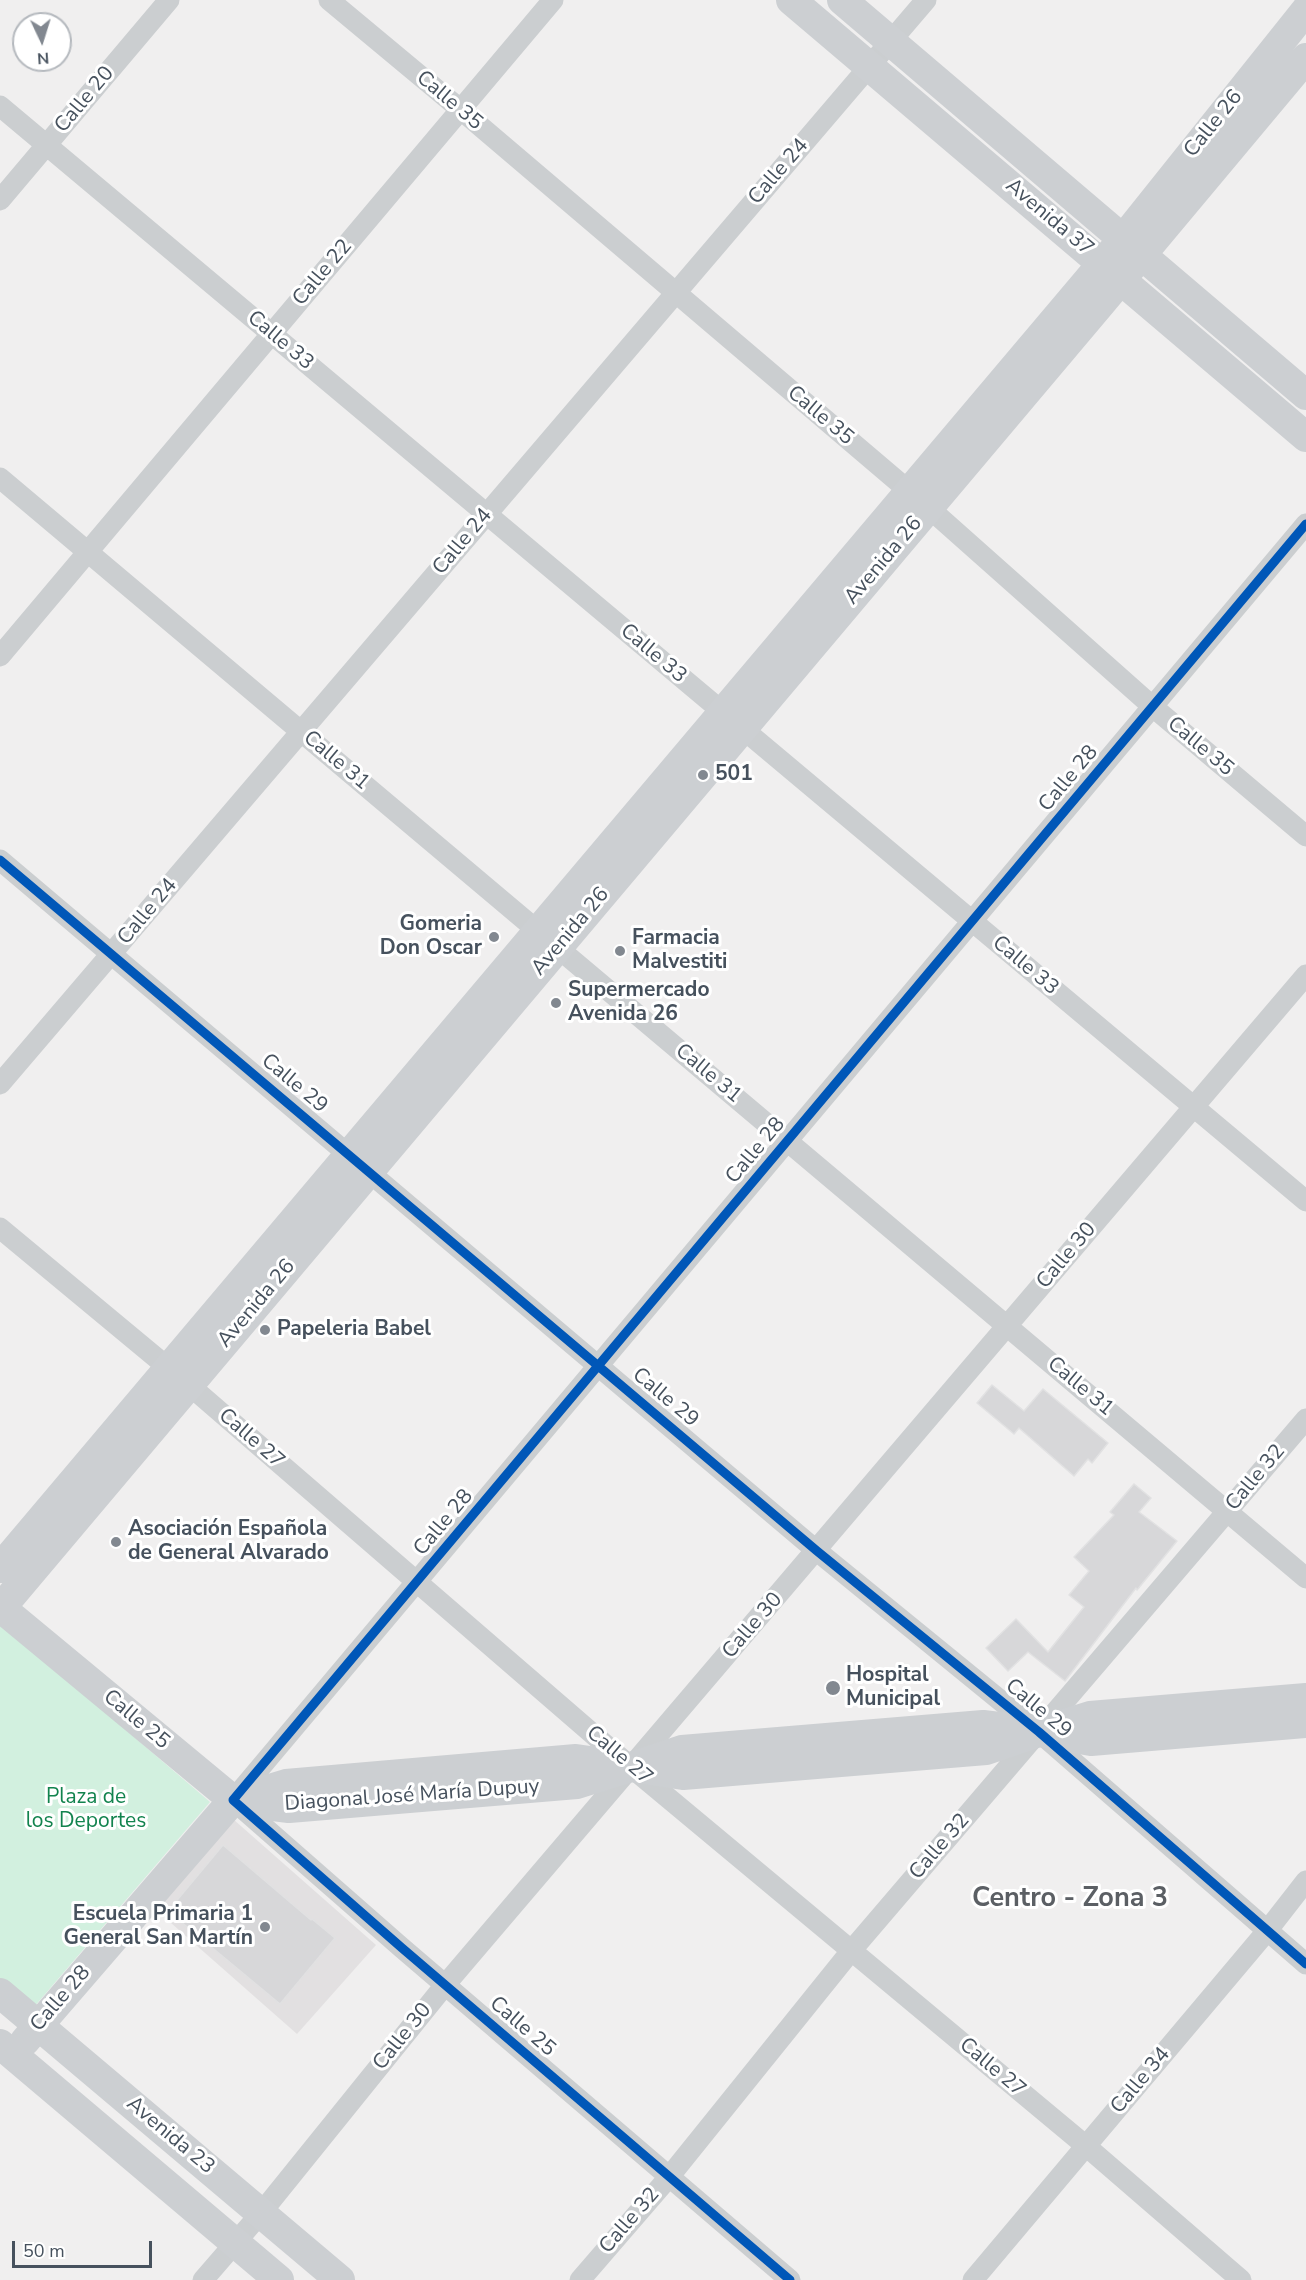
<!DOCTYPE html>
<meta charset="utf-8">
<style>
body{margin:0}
#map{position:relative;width:1306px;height:2280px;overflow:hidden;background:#f0efef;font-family:"Nunito Sans",sans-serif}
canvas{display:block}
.north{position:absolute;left:12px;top:12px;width:60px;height:60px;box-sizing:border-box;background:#fff;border:2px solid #b5b9be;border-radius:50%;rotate:176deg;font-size:16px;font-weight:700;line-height:24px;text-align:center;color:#46515d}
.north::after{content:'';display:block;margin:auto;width:21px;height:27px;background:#828890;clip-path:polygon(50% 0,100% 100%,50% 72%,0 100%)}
.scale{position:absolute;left:12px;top:2241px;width:140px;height:27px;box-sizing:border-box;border:3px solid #46515d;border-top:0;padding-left:8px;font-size:18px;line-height:21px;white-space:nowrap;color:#46515d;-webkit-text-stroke:4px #fff;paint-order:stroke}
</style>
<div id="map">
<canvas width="1306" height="2280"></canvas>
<div class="north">N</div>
<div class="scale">50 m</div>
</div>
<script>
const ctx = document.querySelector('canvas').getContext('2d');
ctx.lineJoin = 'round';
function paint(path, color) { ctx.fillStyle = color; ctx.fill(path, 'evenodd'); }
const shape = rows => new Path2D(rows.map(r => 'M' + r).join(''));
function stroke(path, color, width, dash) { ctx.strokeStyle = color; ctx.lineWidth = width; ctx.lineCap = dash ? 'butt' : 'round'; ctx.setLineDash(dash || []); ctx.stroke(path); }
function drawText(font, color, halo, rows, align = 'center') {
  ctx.font = font + ' "Nunito Sans",sans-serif'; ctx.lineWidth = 6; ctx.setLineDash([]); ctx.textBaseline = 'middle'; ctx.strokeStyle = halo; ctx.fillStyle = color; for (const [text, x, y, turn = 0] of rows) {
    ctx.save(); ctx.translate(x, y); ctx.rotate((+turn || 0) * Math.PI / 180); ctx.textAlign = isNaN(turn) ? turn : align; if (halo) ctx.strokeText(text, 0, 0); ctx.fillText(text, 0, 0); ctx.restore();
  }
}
paint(shape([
 [233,1819,376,1945,297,2034,154,1908]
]), '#e2e0e1');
paint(shape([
 [2,1624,210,1802,34,2007,0,1978,0,1626]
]), '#d2f0df');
const building = shape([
 [992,1385,1024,1411,1043,1389,1108,1443,1092,1463,1088,1459,1074,1476,1019,1428,1014,1434,977,1403,992,1385],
 [1134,1484,1151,1498,1139,1512,1177,1541,1137,1590,1136,1588,1065,1681,1028,1652,1008,1671,986,1648,1016,1619,1048,1652,1084,1607,1069,1595,1089,1571,1074,1557,1114,1515,1110,1512,1134,1484],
 [223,1845,311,1920,312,1919,335,1938,280,2004,168,1911,223,1845]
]);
paint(building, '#d7d7d9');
stroke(building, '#e1e1e2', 1.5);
stroke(shape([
 [329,0,460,109,929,508,1153,707,1306,836],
 [0,106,1306,1201],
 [0,200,169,0],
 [0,478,1306,1578],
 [0,656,553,0],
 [0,860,817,1551,1039,1732,1306,1964],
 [0,1084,926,0],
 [0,1228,189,1385,631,1767,1086,2146,1241,2280],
 [203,2280,261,2213,445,1985,1306,975],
 [580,2280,669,2177,851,1951,1306,1419],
 [790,2280,402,1948,233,1800,1306,524],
 [973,2280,1267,1931,1306,1881]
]), '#cbced0', 21);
stroke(shape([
 [791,0,1306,437],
 [842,0,1306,395],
 [0,1568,1123,239,1306,10],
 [0,1607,233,1800],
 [0,1609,1102,302,1306,58],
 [233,1800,286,1784,576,1759,631,1767,682,1750,983,1725,1039,1732,1090,1716,1306,1698],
 [242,1802,289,1808,577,1784,631,1767,683,1775,986,1750,1039,1732,1091,1741,1306,1723],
 [0,1993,340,2280],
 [25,2041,233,1800],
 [0,2044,279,2280]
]), '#cccfd2', 30);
stroke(shape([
 [0,860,817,1551,1039,1732,1306,1964],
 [790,2280,402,1948,233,1800,1306,524]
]), '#0057b8', 9);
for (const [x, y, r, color] of [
 [703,775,6,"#828890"],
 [494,937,6,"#828890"],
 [620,951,6,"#828890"],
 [556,1003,6,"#828890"],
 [265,1330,6,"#828890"],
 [116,1542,6,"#828890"],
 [833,1688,8,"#828890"],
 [265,1927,6,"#828890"]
]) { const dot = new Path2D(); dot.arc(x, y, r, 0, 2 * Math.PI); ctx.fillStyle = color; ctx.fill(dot); stroke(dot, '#fff', 2); }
drawText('21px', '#46515d', '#fff', [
 ["Calle 20",85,100,-50],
 ["Calle 35",449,101,40],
 ["Calle 26",1214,124,-51],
 ["Calle 24",779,172,-49],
 ["Avenida 37",1049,218,40],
 ["Calle 22",323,273,-50],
 ["Calle 33",280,341,40],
 ["Calle 35",820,416,40],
 ["Calle 24",463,542,-50],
 ["Avenida 26",884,561,-50],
 ["Calle 33",653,654,40],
 ["Calle 35",1200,747,40],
 ["Calle 31",336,761,40],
 ["Calle 28",1069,779,-50],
 ["Calle 24",148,912,-50],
 ["Avenida 26",571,932,-50],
 ["Calle 33",1025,966,40],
 ["Calle 31",708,1074,40],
 ["Calle 29",294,1084,40],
 ["Calle 28",756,1151,-50],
 ["Calle 30",1067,1256,-50],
 ["Avenida 26",257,1304,-50],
 ["Calle 31",1080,1387,40],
 ["Calle 29",665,1398,40],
 ["Calle 27",251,1439,41],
 ["Calle 32",1256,1478,-50],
 ["Calle 28",444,1523,-50],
 ["Calle 30",753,1626,-49],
 ["Calle 29",1038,1709,40],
 ["Calle 25",136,1720,40],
 ["Calle 27",619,1756,40],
 ["Diagonal José María Dupuy",412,1796,-4],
 ["Calle 32",940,1847,-49],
 ["Calle 28",61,1999,-49],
 ["Calle 25",522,2027,41],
 ["Calle 30",403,2037,-51],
 ["Calle 27",992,2068,40],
 ["Calle 34",1141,2081,-50],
 ["Avenida 23",170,2136,40],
 ["Calle 32",630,2221,-49]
]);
drawText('bold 21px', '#46515d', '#fff', [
 ["501",715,775],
 ["Gomeria",482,925,"right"],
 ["Don Oscar",482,949,"right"],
 ["Farmacia",632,939],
 ["Malvestiti",632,963],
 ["Supermercado",568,991],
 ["Avenida 26",568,1015],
 ["Papeleria Babel",277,1330],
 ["Asociación Española",128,1530],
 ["de General Alvarado",128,1554],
 ["Hospital",846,1676],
 ["Municipal",846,1700],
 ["Escuela Primaria 1",253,1915,"right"],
 ["General San Martín",253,1939,"right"]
], 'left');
drawText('21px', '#12834e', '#fff', [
 ["Plaza de",86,1798],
 ["los Deportes",86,1822]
]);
drawText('bold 27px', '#5b5f64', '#fff', [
 ["Centro - Zona 3",1070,1899]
]);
</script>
